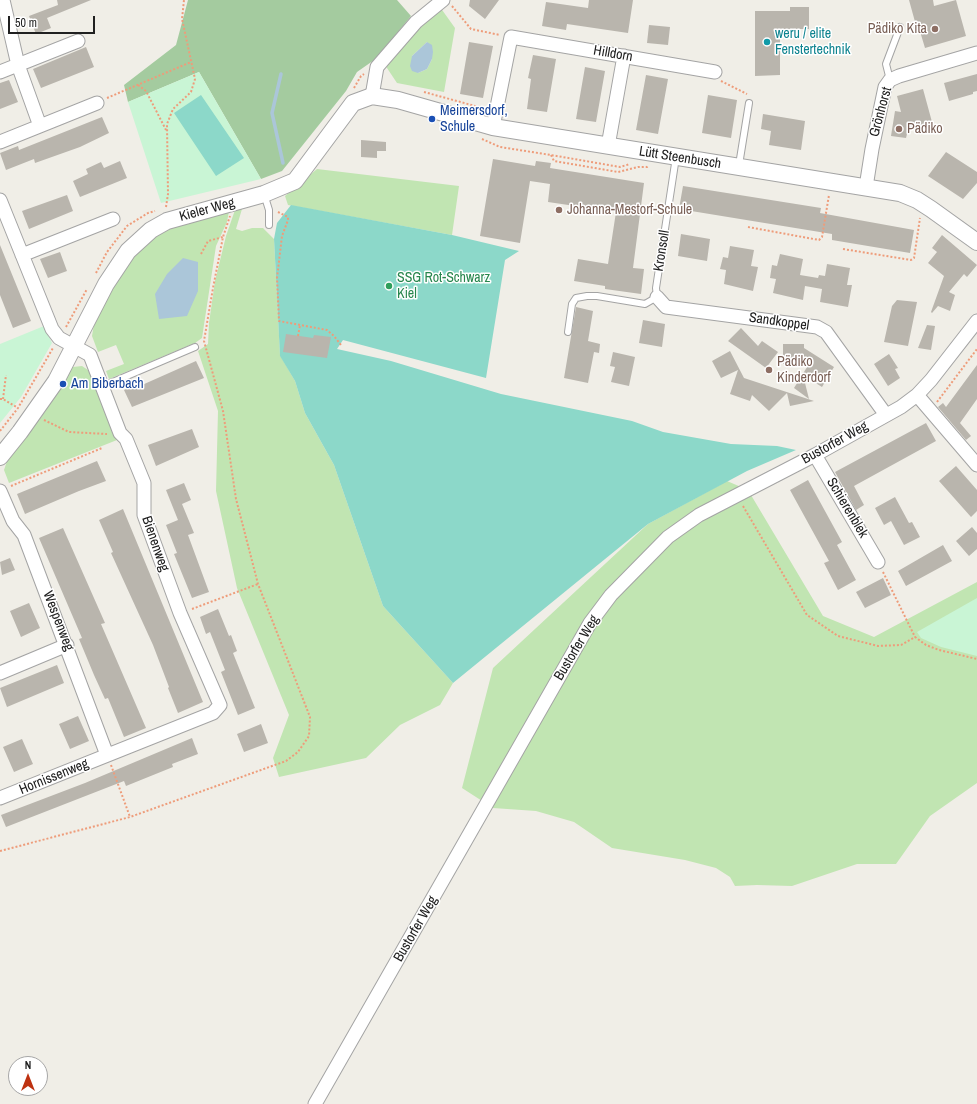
<!DOCTYPE html>
<meta charset="utf-8">
<style>
body{margin:0}
#map{position:relative;width:977px;height:1104px;overflow:hidden;background:#f0eee7;font-family:"Archivo Narrow",sans-serif}
canvas{display:block}
.north{position:absolute;left:8px;top:1056px;width:40px;height:40px;box-sizing:border-box;background:#fff;border:1px solid #a6a6a6;border-radius:50%;rotate:0deg;font-size:11px;font-weight:700;line-height:16px;text-align:center;color:#202020}
.north::after{content:'';display:block;margin:auto;width:14px;height:18px;background:#be3211;clip-path:polygon(50% 0,100% 100%,50% 72%,0 100%)}
.scale{position:absolute;left:8px;top:16px;width:87px;height:18px;box-sizing:border-box;border:2px solid #202020;border-top:0;padding-left:5px;font-size:12px;line-height:14px;white-space:nowrap;color:#202020;-webkit-text-stroke:3px #fff;paint-order:stroke}
</style>
<div id="map">
<canvas width="977" height="1104"></canvas>
<div class="north">N</div>
<div class="scale">50 m</div>
</div>
<script>
const ctx = document.querySelector('canvas').getContext('2d');
ctx.lineJoin = 'round';
function paint(path, color) { ctx.fillStyle = color; ctx.fill(path, 'evenodd'); }
const shape = rows => new Path2D(rows.map(r => 'M' + r).join(''));
function stroke(path, color, width, dash) { ctx.strokeStyle = color; ctx.lineWidth = width; ctx.lineCap = dash ? 'butt' : 'round'; ctx.setLineDash(dash || []); ctx.stroke(path); }
function drawText(font, color, halo, rows, align = 'center') {
  ctx.font = font + ' "Archivo Narrow",sans-serif'; ctx.lineWidth = 3; ctx.setLineDash([]); ctx.textBaseline = 'middle'; ctx.strokeStyle = halo; ctx.fillStyle = color; for (const [text, x, y, turn = 0] of rows) {
    ctx.save(); ctx.translate(x, y); ctx.rotate((+turn || 0) * Math.PI / 180); ctx.textAlign = isNaN(turn) ? turn : align; if (halo) ctx.strokeText(text, 0, 0); ctx.fillText(text, 0, 0); ctx.restore();
  }
}
paint(shape([
 [440,7,455,28,444,92,397,83,385,65],
 [427,42,432,59,427,69,418,73,412,56],
 [317,169,459,186,452,235,288,205,285,196],
 [242,209,236,229,242,231,252,228,263,228,274,239,280,355,295,381,305,413,334,465,383,606,453,683,440,705,400,725,366,758,279,777,273,758,289,715,237,588,216,491,218,411,198,351,208,344,209,323,215,281,226,236,235,210],
 [229,211,227,222,216,246,202,338,195,343,109,379,106,371,124,364,116,345,98,352,92,336,95,318,132,254,167,226],
 [82,366,88,370,96,383,117,440,9,483,4,470,7,461,44,413,73,367],
 [727,481,748,490,823,616,874,637,977,582,977,783,930,816,896,864,857,864,792,886,757,885,735,886,730,877,716,868,685,860,612,848,574,822,536,811,493,808,462,788,493,668,648,524]
]), '#c1e5b2');
paint(shape([
 [188,0,397,0,411,16,377,58,357,72,346,91,282,171,261,179,199,72,128,102,124,85,176,45]
]), '#a4cb9f');
paint(shape([
 [199,72,261,179,161,203,128,102],
 [44,326,52,343,21,397,0,423,0,344],
 [977,598,977,656,941,647,921,638,917,632]
]), '#c9f5d5');
paint(shape([
 [201,95,244,158,216,176,174,113],
 [291,205,452,235,519,251,505,260,486,378,343,340,337,349,391,361,501,394,632,421,663,432,731,444,777,446,796,450,747,471,648,524,453,683,383,606,334,465,305,413,295,381,280,356,274,239,277,223]
]), '#8cd8c9');
paint(shape([
 [427,42,432,45,433,52,432,59,427,69,418,73,412,71,410,66,412,56],
 [183,258,198,262,198,291,187,316,159,319,155,294,167,274]
]), '#abc6d9');
stroke(shape([
 [281,74,272,113,283,163]
]), '#abc6d9', 3.5);
paint(shape([
 [57,0,91,0,47,18,51,28,36,34,29,16,58,5],
 [470,0,499,0,485,19,469,6],
 [589,0,633,0,628,33,567,24,566,30,542,26,546,2,588,8],
 [909,0,933,0,934,6,956,0,966,36,925,48,919,28,917,29],
 [790,7,809,7,809,29,780,29,780,75,755,76,755,11,790,11],
 [649,25,670,27,668,45,647,43],
 [469,42,493,46,483,98,460,94],
 [86,47,94,67,41,88,33,69],
 [533,55,556,59,547,112,527,109,531,79,528,78],
 [585,67,605,71,596,122,576,119],
 [977,74,977,91,973,92,973,94,949,101,944,83],
 [646,75,668,79,658,134,636,130],
 [9,80,18,102,0,109,0,83],
 [923,89,932,122,908,130,906,138,891,136,895,111,901,112,897,96],
 [708,95,737,100,731,138,702,133],
 [763,114,805,121,801,150,769,145,771,131,761,129],
 [102,117,109,133,80,147,35,163,34,159,6,170,0,153,18,146,19,150],
 [361,140,386,142,386,151,377,151,377,158,361,157],
 [946,152,977,172,977,183,963,199,928,176],
 [493,159,535,166,536,161,551,163,550,168,644,183,633,268,644,269,641,294,605,289,605,286,574,281,578,259,608,264,616,212,548,202,550,184,530,181,520,243,480,236],
 [120,161,127,178,80,197,73,181,88,174,86,169,101,162,104,168],
 [683,186,821,208,820,213,914,230,910,253,832,240,832,234,679,209],
 [67,195,73,211,29,229,22,211],
 [681,234,710,239,707,261,678,256],
 [942,235,977,265,967,277,964,274,949,292,955,295,950,311,938,306,932,313,931,312,944,276,928,263,937,252,932,248],
 [0,245,31,321,13,328,0,295],
 [730,246,754,250,751,266,758,267,753,291,724,284,726,270,720,269,723,257,728,258],
 [60,252,67,271,48,278,40,259],
 [780,254,803,259,800,275,818,278,819,275,825,276,827,264,850,268,847,285,852,285,848,307,820,302,822,289,805,286,803,300,773,293,776,279,770,278,772,265,777,266],
 [897,300,917,302,908,346,884,342,892,306],
 [576,307,593,311,588,341,600,344,599,353,594,352,588,383,564,378],
 [643,320,665,324,662,347,639,343],
 [927,325,935,326,931,350,918,348],
 [741,328,758,346,762,341,778,352,766,368,728,341],
 [286,334,313,338,314,335,331,337,327,358,283,352],
 [783,344,804,344,804,348,834,367,822,387,803,375,809,399,794,388,809,364,783,364],
 [730,351,744,378,814,401,790,406,787,393,769,411,752,395,750,401,730,394,738,370,721,378,712,361],
 [613,352,635,357,629,386,611,382,615,367,610,366],
 [889,354,898,368,895,369,900,378,888,386,874,364],
 [196,361,204,378,132,407,124,390,141,383,142,385],
 [977,365,977,399,960,423,971,436,966,440,938,407,943,403,946,407],
 [926,423,936,441,854,486,864,505,856,510,835,472],
 [192,429,199,447,156,466,148,445],
 [97,461,106,481,79,491,25,514,17,494],
 [956,466,977,490,977,511,971,517,939,481],
 [808,480,842,542,837,545,856,580,838,590,824,563,829,561,790,490],
 [184,483,191,500,182,504,194,533,188,535,209,592,192,598,174,554,177,553,166,525,178,520,166,490],
 [895,497,909,523,912,522,920,537,904,545,891,521,884,525,875,508],
 [123,509,203,702,178,713,168,688,169,687,153,645,111,553,113,552,99,520],
 [972,527,977,533,977,549,969,556,956,541],
 [63,528,105,623,101,624,146,728,124,737,108,698,105,699,94,675,79,639,82,638,39,538],
 [943,545,952,561,906,586,898,571],
 [10,558,15,570,2,575,0,562],
 [883,578,891,595,865,608,856,592],
 [29,603,40,628,21,637,10,611],
 [218,609,229,636,231,635,237,651,233,653,255,708,238,715,221,672,225,670,210,632,206,634,200,617],
 [57,665,64,683,7,707,0,688],
 [78,716,89,741,70,749,59,724],
 [261,724,268,743,244,752,237,734],
 [192,738,198,754,172,764,173,767,126,786,124,781,6,827,1,815,85,783],
 [22,739,33,764,14,772,3,747]
]), '#b9b5ad');
const service = shape([
 [890,80,886,64,900,27],
 [739,165,749,103],
 [264,194,269,210,269,225],
 [568,332,572,304,576,298,587,296,597,296,645,304,657,297,656,288,676,157],
 [101,387,195,347]
]);
const minor = shape([
 [3,0,18,65,40,126],
 [0,72,78,41],
 [372,96,377,67,416,22,443,0],
 [493,127,511,37,715,72],
 [0,142,97,103],
 [608,146,624,56],
 [866,187,872,149,885,87,890,80,899,76,977,53],
 [0,200,52,329,59,338,90,355,120,433,126,439,144,483,144,515,180,613,220,705,213,713,0,798],
 [22,255,113,219],
 [657,297,666,307,817,327,826,332,886,415],
 [917,395,977,465],
 [815,455,878,562],
 [0,491,13,521,24,535,107,755],
 [0,673,67,645],
 [315,1104,590,623,611,595,668,537,699,515,815,455,901,407,917,395,931,380,977,321]
]);
const tertiary = shape([
 [0,457,20,432,56,381,106,284,128,251,151,230,167,221,264,194,295,181,353,103,372,96,398,100,493,127,900,193,917,200,931,209,977,242]
]);
stroke(service, '#a4a4a4', 8);
stroke(minor, '#a4a4a4', 15);
stroke(tertiary, '#a4a4a4', 18);
stroke(shape([
 [452,6,471,29,500,35],
 [721,81,747,94],
 [138,85,146,91,166,130],
 [354,88,361,76,364,74],
 [424,92,486,109],
 [107,98,191,62],
 [482,139,500,147,551,155,620,167,630,164],
 [551,155,554,161,618,172,638,167,647,167,648,166],
 [166,207,168,194,167,124,173,109,191,92,195,79,182,19,184,0],
 [278,212,288,217,288,220,282,236,277,278,279,321,327,330,334,336,341,345],
 [748,227,819,240,822,237,829,195],
 [843,249,911,260,914,258,920,218],
 [201,254,208,241,223,237],
 [96,273,107,252,127,226,148,213,155,211],
 [66,327,87,289],
 [298,336,300,325],
 [0,399,3,399,18,408],
 [3,399,6,375],
 [937,402,977,349],
 [44,420,69,432,107,434],
 [0,431,18,408,53,348],
 [11,486,102,448],
 [743,506,807,615,838,636,878,646,901,645,915,637,926,645,939,650,977,659],
 [883,572,915,637],
 [192,609,258,584],
 [111,765,130,817],
 [0,851,130,817,286,761,298,752,309,736,310,717,258,584,236,499,223,411,204,341,213,288,223,237,230,216]
]), '#ee9c7a', 2, [2, 2]);
stroke(service, '#fff', 6);
stroke(minor, '#fff', 13);
stroke(tertiary, '#fff', 16);
for (const [x, y, r, color] of [
 [935,29,4,"#8d6e63"],
 [767,42,4,"#0f9aa8"],
 [432,119,4,"#1a4fb4"],
 [899,129,4,"#8d6e63"],
 [559,210,4,"#8d6e63"],
 [389,286,4,"#2e9e5b"],
 [769,370,4,"#8d6e63"],
 [63,384,4,"#1a4fb4"]
]) { const dot = new Path2D(); dot.arc(x, y, r, 0, 2 * Math.PI); ctx.fillStyle = color; ctx.fill(dot); stroke(dot, '#fff', 1.5); }
drawText('14px', '#785e54', '#fff', [
 ["Pädiko Kita",927,29,"right"],
 ["Pädiko",907,129],
 ["Johanna-Mestorf-Schule",567,210],
 ["Pädiko",777,362],
 ["Kinderdorf",777,378]
], 'left');
drawText('14px', '#0d838f', '#fff', [
 ["weru / elite",775,34],
 ["Fenstertechnik",775,50]
], 'left');
drawText('14px', '#202020', '#fff', [
 ["Hilldorn",613,54,10],
 ["Grönhorst",881,112,-75],
 ["Lütt Steenbusch",680,158,9],
 ["Kieler Weg",207,210,-15],
 ["Kronsoll",662,251,-81],
 ["Sandkoppel",779,322,8],
 ["Bustorfer Weg",835,443,-29],
 ["Schierenblek",847,508,59],
 ["Bienenweg",155,544,71],
 ["Wespenweg",58,621,69],
 ["Bustorfer Weg",577,648,-59],
 ["Hornissenweg",54,777,-22],
 ["Bustorfer Weg",416,929,-60]
]);
drawText('14px', '#164399', '#fff', [
 ["Meimersdorf,",440,111],
 ["Schule",440,127],
 ["Am Biberbach",71,384]
], 'left');
drawText('14px', '#27864d', '#fff', [
 ["SSG Rot-Schwarz",397,278],
 ["Kiel",397,294]
], 'left');
</script>
